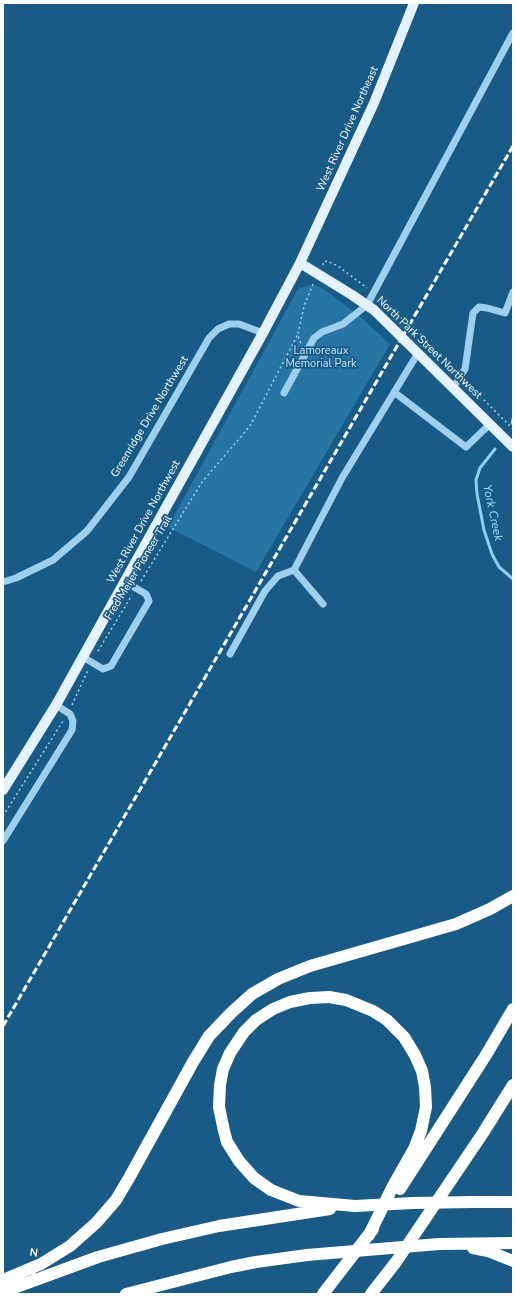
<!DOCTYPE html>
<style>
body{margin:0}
#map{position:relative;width:516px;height:1297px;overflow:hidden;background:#185b86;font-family:"Nunito Sans",sans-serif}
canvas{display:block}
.frame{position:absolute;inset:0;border:4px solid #fff;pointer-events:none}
.north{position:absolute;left:12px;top:1245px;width:40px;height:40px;-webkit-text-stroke:3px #185b86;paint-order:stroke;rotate:8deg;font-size:11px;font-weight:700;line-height:16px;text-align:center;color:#fff}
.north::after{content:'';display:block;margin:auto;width:14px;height:18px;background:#fff;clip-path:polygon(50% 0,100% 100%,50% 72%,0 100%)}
</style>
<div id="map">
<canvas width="516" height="1297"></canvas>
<div class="frame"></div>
<div class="north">N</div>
</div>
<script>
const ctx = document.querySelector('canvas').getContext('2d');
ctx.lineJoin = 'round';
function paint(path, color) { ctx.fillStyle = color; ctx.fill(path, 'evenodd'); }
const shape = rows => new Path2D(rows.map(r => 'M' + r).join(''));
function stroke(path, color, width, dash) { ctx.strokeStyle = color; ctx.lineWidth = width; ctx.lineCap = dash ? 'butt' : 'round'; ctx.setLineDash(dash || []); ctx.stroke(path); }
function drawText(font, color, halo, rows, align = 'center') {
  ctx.font = font + ' "Nunito Sans",sans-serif'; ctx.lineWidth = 3.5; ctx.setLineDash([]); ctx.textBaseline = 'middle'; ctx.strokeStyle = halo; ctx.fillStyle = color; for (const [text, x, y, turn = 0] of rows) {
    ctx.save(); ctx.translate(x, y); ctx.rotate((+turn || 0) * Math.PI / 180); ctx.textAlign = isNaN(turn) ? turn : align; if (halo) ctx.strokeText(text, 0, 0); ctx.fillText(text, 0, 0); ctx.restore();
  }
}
paint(shape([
 [310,285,320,287,336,298,364,320,390,344,256,572,168,527,298,289]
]), '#2775a4');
stroke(shape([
 [512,423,513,419],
 [495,449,480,468,476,480,477,494,484,530,492,554,499,567,513,579]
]), '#90cdf0', 3);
stroke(shape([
 [323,265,324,261,329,262,338,266,367,288],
 [379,297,399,316,419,332,429,346,455,371],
 [301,343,299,340,298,334,304,306,314,282],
 [466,382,513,429],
 [141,581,202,482,250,426,298,334],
 [98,651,132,595],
 [72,705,88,670],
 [3,816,63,721]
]), '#9ecfed', 1.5, [2, 3]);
stroke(shape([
 [453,388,465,369,473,313,479,307,487,308,505,313,513,292],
 [394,392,466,447,490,424],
 [284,393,314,338,322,332,343,324,367,305,513,33],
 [3,582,16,578,53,560,87,531,129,477,209,338,218,329,229,324,239,324,263,333],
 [323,604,294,570,342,478,418,353],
 [230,654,265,591,278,576,294,570],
 [83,657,103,669,111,666,149,601,146,594,125,582],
 [3,841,72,730,73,721,70,714,56,705]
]), '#9ecfed', 7);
stroke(shape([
 [300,263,352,295,374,310,513,447],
 [3,790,56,705,263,333,300,263,374,103,414,3]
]), '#e4f3ff', 10);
stroke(shape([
 [400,1189,486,1055,513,1009],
 [473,1202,513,1202],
 [355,1206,299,1201,271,1190,254,1178,239,1161,227,1142,224,1131,219,1107,220,1085,223,1069,230,1053,244,1032,256,1020,273,1009,290,1002,310,998,329,997,346,1000,373,1011,387,1020,404,1037,415,1055,422,1071,425,1087,426,1107,421,1131,414,1149,393,1186,369,1235],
 [439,1244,513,1243],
 [473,1248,488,1251,513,1261],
 [3,1280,41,1264,70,1246,96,1223,116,1200,129,1178,193,1062,209,1036,231,1013,252,994,278,979,310,966,456,924,490,909,513,896],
 [3,1292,98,1257,162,1239,219,1226,330,1209],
 [126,1294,231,1267,256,1262,307,1255],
 [323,1294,373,1229],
 [371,1294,396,1262,483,1133,513,1085]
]), '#fff', 12);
stroke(shape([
 [3,1026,513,146]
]), '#fff', 3, [7, 3]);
stroke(shape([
 [355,1206,413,1203,473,1202],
 [307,1255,439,1244]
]), '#fff', 12);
drawText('11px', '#fff', '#185b86', [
 ["West River Drive Northeast",348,129,-66],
 ["North Park Street Northwest",429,348,44],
 ["Greenridge Drive Northwest",150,417,-59],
 ["West River Drive Northwest",144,522,-61],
 ["Fred Meijer Pioneer Trail",139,568,-59]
]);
drawText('11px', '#c3e5fa', '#185b86', [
 ["Lamoreaux",321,351],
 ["Memorial Park",321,364]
]);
drawText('italic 12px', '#a9d9f4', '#185b86', [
 ["York Creek",492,513,78]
]);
</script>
